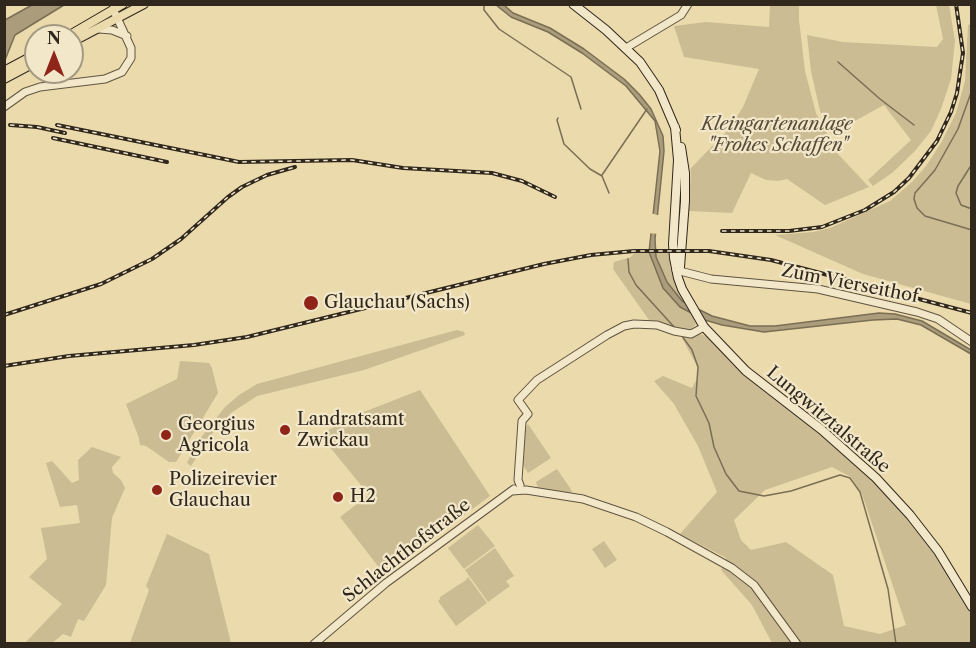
<!DOCTYPE html>
<meta charset="utf-8">
<style>
body{margin:0}
#map{position:relative;width:976px;height:648px;overflow:hidden;background:#ebdaab;font-family:"Libre Caslon Text",serif}
canvas{display:block}
.frame{position:absolute;inset:0;border:6px solid #30271d;pointer-events:none}
.north{position:absolute;left:24px;top:24px;width:60px;height:60px;box-sizing:border-box;background:#f2e7c8;border:2px solid #a49a84;border-radius:50%;rotate:0deg;font-size:16px;font-weight:700;line-height:24px;text-align:center;color:#30271d}
.north::after{content:'';display:block;margin:auto;width:21px;height:27px;background:#8f2418;clip-path:polygon(50% 0,100% 100%,50% 72%,0 100%)}
</style>
<div id="map">
<canvas width="976" height="648"></canvas>
<div class="frame"></div>
<div class="north">N</div>
</div>
<script>
const ctx = document.querySelector('canvas').getContext('2d');
ctx.lineJoin = 'round';
function paint(path, color) { ctx.fillStyle = color; ctx.fill(path, 'evenodd'); }
const shape = rows => new Path2D(rows.map(r => 'M' + r).join(''));
function stroke(path, color, width, dash) { ctx.strokeStyle = color; ctx.lineWidth = width; ctx.lineCap = dash ? 'butt' : 'round'; ctx.setLineDash(dash || []); ctx.stroke(path); }
function drawText(font, color, halo, rows, align = 'center') {
  ctx.font = font + ' "Libre Caslon Text",serif'; ctx.lineWidth = 4.5; ctx.setLineDash([]); ctx.textBaseline = 'middle'; ctx.strokeStyle = halo; ctx.fillStyle = color; for (const [text, x, y, turn = 0] of rows) {
    ctx.save(); ctx.translate(x, y); ctx.rotate((+turn || 0) * Math.PI / 180); ctx.textAlign = isNaN(turn) ? turn : align; if (halo) ctx.strokeText(text, 0, 0); ctx.fillText(text, 0, 0); ctx.restore();
  }
}
paint(shape([
 [770,5,799,5,799,20,805,71,816,113,838,154,869,187,825,205,787,179,778,181,766,180,751,173,732,213,689,211,691,168,729,129,743,107,759,69,684,57,674,26,706,22,769,27],
 [936,5,949,5,955,41,951,79,941,109,931,131,914,152,892,173,873,186,868,180,911,140,884,105,831,134,820,111,811,71,807,35,843,42,937,47,943,39],
 [971,24,971,304,863,274,775,235,813,232,830,228,890,201,912,182,926,166,941,143,956,113,965,81,968,25],
 [671,251,670,267,696,324,691,329,682,330,649,320,613,269,614,262,631,257,634,253],
 [457,330,464,332,465,335,364,370,257,396,231,413,212,434,191,466,187,463,199,440,225,407,239,395,257,384],
 [698,334,707,336,742,372,818,431,877,484,906,516,934,552,971,613,971,643,772,643,752,605,721,570,726,558,680,534,717,492,698,446,674,404,654,381,663,376,692,388,697,379,698,368,682,338],
 [832,467,851,477,862,494,906,625,880,634,844,626,833,575,786,542,751,550,741,540,734,520,765,490],
 [180,361,209,363,212,368,218,393,176,462,169,462,146,446,140,445,139,438,126,404,177,379],
 [420,390,490,496,384,574,340,517,369,495,320,435,351,417],
 [528,424,551,458,528,473,523,465,525,428],
 [92,447,121,457,112,467,113,473,121,480,125,488,112,518,106,585,84,621,78,619,71,637,63,634,52,643,25,643,62,604,29,577,47,559,41,528,80,523,77,505,60,507,46,463,52,461,72,483,79,480,78,460],
 [557,469,572,491,569,495,538,489,536,482],
 [478,525,495,546,464,569,448,548],
 [167,534,209,554,231,643,130,643,149,590,146,586],
 [604,541,617,560,605,568,592,549],
 [495,548,514,576,506,581,510,586,488,602,465,570],
 [468,577,487,603,456,626,438,601,440,599,440,597,466,580]
]), '#cbbc93');
const water = shape([
 [32,5,64,5,15,35,5,60,5,20,32,5],
 [496,5,504,5,513,13,550,28,584,49,624,79,639,94,651,109,663,136,664,151,655,239,656,257,667,282,682,301,712,316,750,326,775,326,879,313,895,314,922,321,971,350,971,354,921,325,897,319,873,320,764,332,722,325,705,320,680,307,663,288,649,252,660,151,655,121,626,86,582,53,548,32,511,17,496,5]
]);
paint(water, '#ab9d7b');
stroke(water, '#7a6e55', 1.5);
paint(shape([
 [650,213,661,216,659,234,647,233]
]), '#ebdaab');
stroke(shape([
 [484,4,484,10,499,29,571,77,581,109],
 [838,62,880,99,914,125],
 [972,90,958,129,935,170,915,193,914,199,917,208,925,216,972,230],
 [558,118,557,120,564,144,590,169,602,176,609,193],
 [972,164,958,186,956,193,961,205,972,209],
 [602,175,647,109],
 [628,259,629,272,636,285,675,328],
 [682,336,692,350,698,367,696,396,709,423,714,447,726,474,739,491,764,496,791,491,840,475,850,478,860,492,888,589,896,644]
]), '#7a6e55', 1.5);
const tertiary = shape([
 [99,29,112,30,127,36],
 [626,48,681,15,688,4],
 [4,107,25,92,40,87,105,79,122,72,131,58,131,48,113,9],
 [676,270,711,279,818,289,917,312,938,319,972,342],
 [520,485,518,480,522,421,528,414,518,400,537,380,607,335,624,326,634,324,657,325,674,331,691,334,704,327],
 [512,491,526,490,583,499,636,517,667,532,732,568,754,585,797,644],
 [314,644,386,583,514,489]
]);
const secondary = shape([
 [573,4,606,30,640,62,659,90,676,130],
 [675,127,678,160,673,244,674,258,678,278,682,289,704,327,746,371,822,430,876,478,910,515,938,551,972,607],
 [680,267,685,201,685,173,681,147]
]);
const primary = shape([
 [68,36,123,4],
 [72,42,144,4],
 [4,71,36,54],
 [4,79,36,62]
]);
stroke(tertiary, '#5f5440', 9);
stroke(secondary, '#30271d', 10);
stroke(primary, '#30271d', 10);
stroke(tertiary, '#f2e7c8', 7);
stroke(secondary, '#f2e7c8', 8);
stroke(primary, '#ebdaab', 8);
const rail = shape([
 [10,125,37,127,65,133],
 [57,125,239,162,352,160,403,168,492,173,522,181,555,197],
 [53,138,167,162],
 [722,231,789,231,822,227,865,210,894,192,909,178,937,141,951,112,957,93,963,53,956,4],
 [4,315,101,284,152,259,181,239,228,197,242,187,267,175,295,167],
 [4,366,69,356,194,345,247,337,544,264,591,255,634,251,709,251,771,260,972,313]
]);
stroke(rail, '#30271d', 4);
stroke(rail, '#f2e7c8', 1.5, [4.5]);
for (const [x, y, r, color] of [
 [311,303,8,"#8f2418"],
 [285,430,6,"#8f2418"],
 [166,435,6,"#8f2418"],
 [157,490,6,"#8f2418"],
 [338,497,6,"#8f2418"]
]) { const dot = new Path2D(); dot.arc(x, y, r, 0, 2 * Math.PI); ctx.fillStyle = color; ctx.fill(dot); stroke(dot, '#f2e7c8', 2); }
drawText('italic 18px', '#574c3a', '#f2e7c8', [
 ["Kleingartenanlage",777,125],
 ["\"Frohes Schaffen\"",777,146]
]);
drawText('18px', '#30271d', '#f2e7c8', [
 ["Zum Vierseithof",850,284,11],
 ["Lungwitztalstraße",828,420,40],
 ["Schlachthofstraße",407,551,-38]
]);
drawText('18px', '#30271d', '#f2e7c8', [
 ["Glauchau (Sachs)",324,303],
 ["Landratsamt",297,420],
 ["Zwickau",297,441],
 ["Georgius",178,425],
 ["Agricola",178,446],
 ["Polizeirevier",169,480],
 ["Glauchau",169,501],
 ["H2",350,497]
], 'left');
</script>
